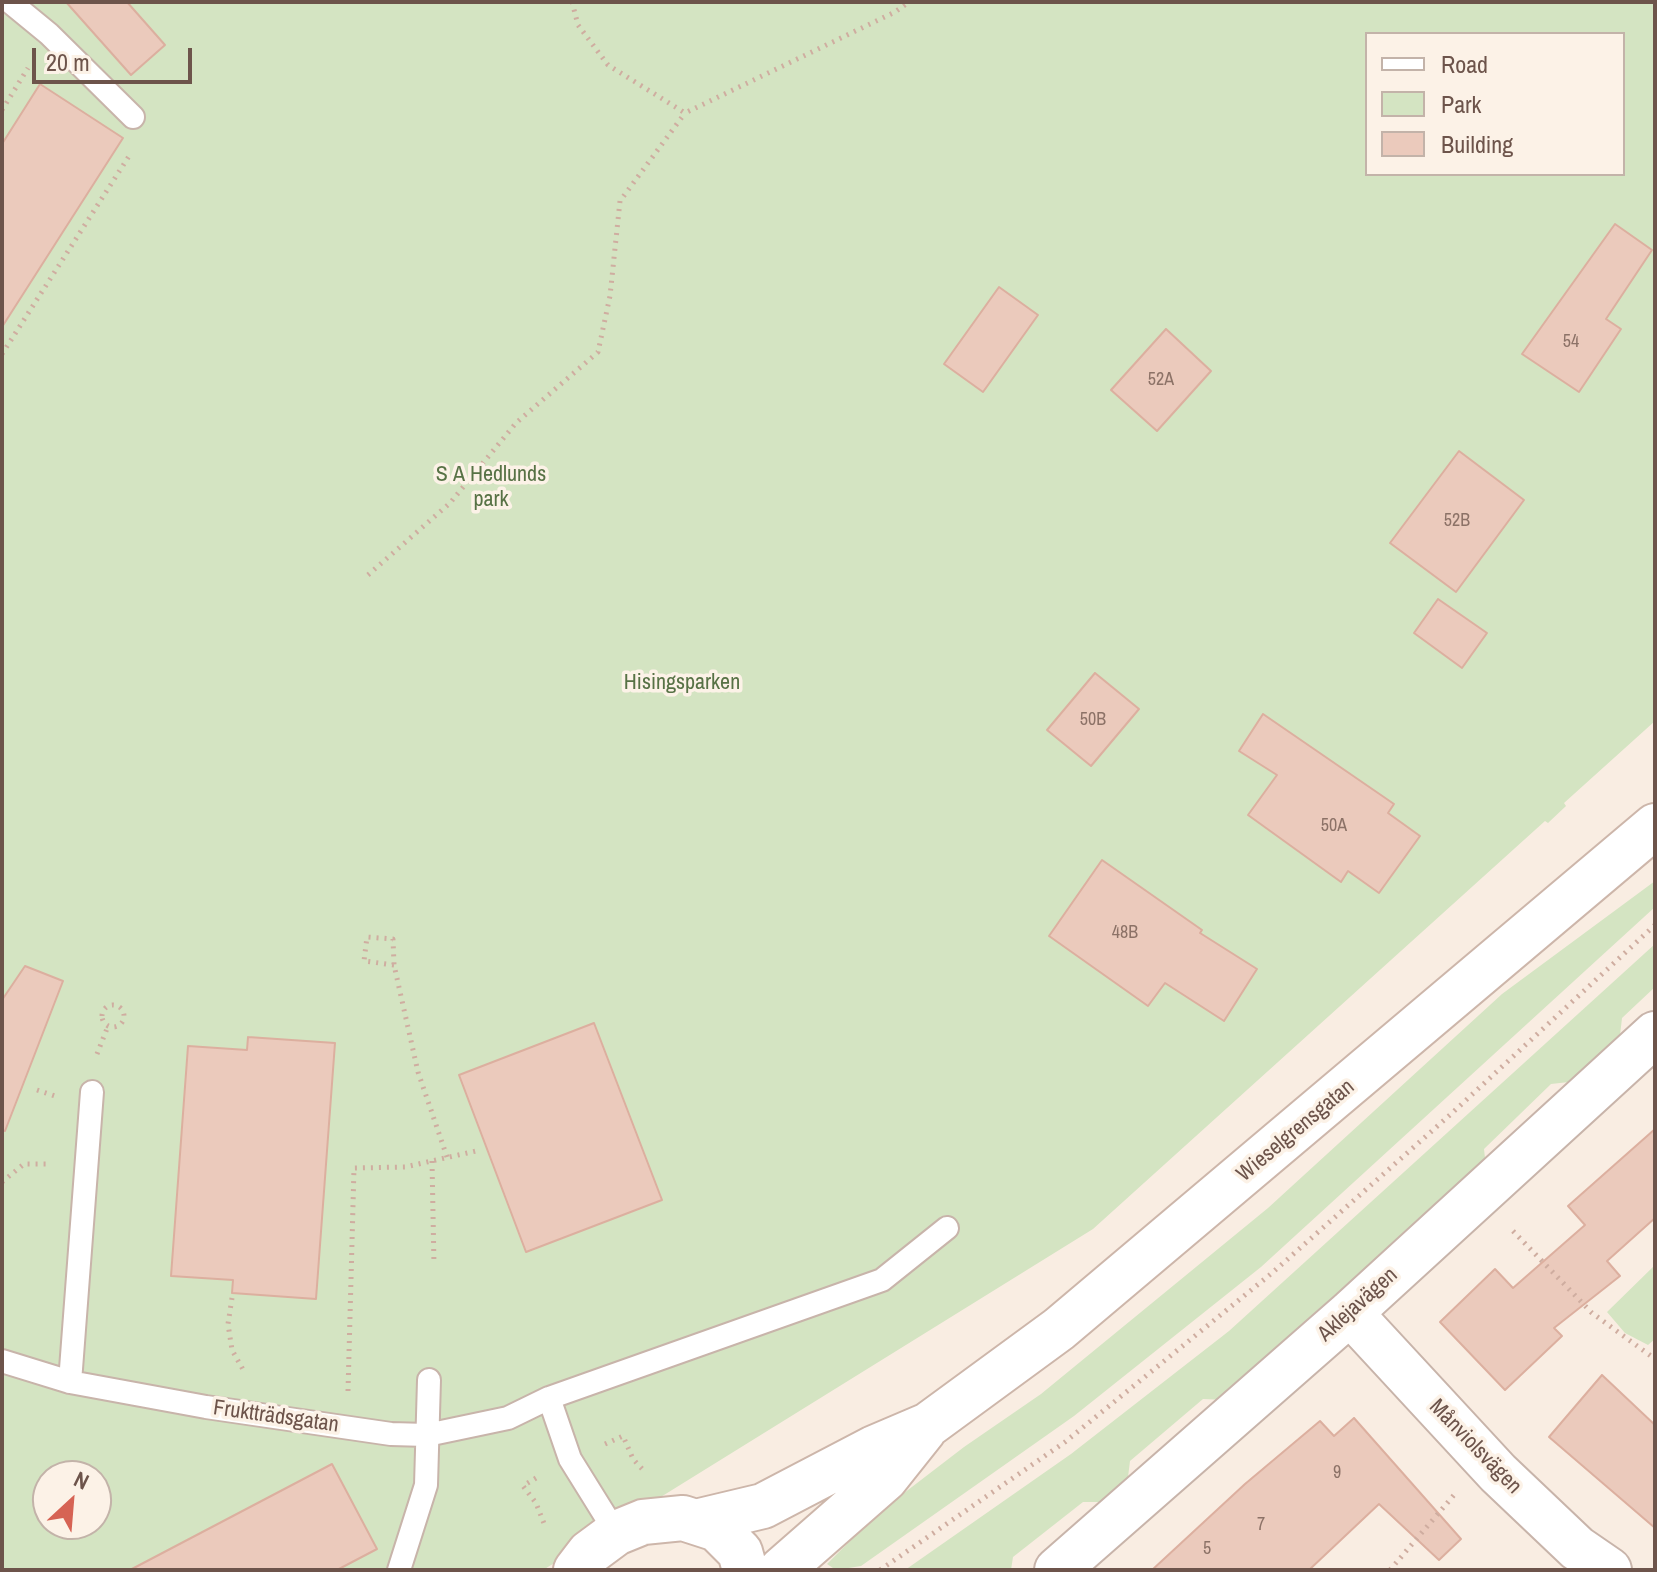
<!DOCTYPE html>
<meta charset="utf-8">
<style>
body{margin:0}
#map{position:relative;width:1657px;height:1572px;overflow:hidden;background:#f9ede2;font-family:"Archivo Narrow",sans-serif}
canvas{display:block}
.frame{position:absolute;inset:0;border:4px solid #6d544b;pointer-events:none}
.legend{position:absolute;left:1365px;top:32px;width:260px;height:144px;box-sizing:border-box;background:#fcf2e7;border:2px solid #c3b3a9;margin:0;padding:10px 14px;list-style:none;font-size:24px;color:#6d544b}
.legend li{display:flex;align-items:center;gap:16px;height:40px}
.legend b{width:40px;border:2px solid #c3b3a9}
.north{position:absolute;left:32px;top:1460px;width:80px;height:80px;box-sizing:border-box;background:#fcf2e7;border:2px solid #c3b3a9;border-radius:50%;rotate:26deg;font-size:22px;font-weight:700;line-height:32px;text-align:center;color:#6d544b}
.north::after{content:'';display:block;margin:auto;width:28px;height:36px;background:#d66354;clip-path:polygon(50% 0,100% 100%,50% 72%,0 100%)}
.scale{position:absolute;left:32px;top:48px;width:160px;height:36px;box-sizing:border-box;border:4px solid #6d544b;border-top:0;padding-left:10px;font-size:24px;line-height:28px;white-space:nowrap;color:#6d544b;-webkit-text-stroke:6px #fcf2e7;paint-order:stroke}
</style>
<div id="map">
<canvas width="1657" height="1572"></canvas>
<div class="frame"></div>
<ul class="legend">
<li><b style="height:10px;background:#fff"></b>Road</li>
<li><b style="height:22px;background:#d4e4c2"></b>Park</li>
<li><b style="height:22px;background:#ebcabc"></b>Building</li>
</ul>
<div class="north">N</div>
<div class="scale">20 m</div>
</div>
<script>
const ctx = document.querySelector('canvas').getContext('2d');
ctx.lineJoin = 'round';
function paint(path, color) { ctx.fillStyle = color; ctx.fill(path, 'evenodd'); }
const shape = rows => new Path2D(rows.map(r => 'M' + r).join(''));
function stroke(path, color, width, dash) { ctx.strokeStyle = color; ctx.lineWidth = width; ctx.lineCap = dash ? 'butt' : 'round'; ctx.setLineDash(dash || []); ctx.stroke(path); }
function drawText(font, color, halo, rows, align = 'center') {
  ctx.font = font + ' "Archivo Narrow",sans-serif'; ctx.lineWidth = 7; ctx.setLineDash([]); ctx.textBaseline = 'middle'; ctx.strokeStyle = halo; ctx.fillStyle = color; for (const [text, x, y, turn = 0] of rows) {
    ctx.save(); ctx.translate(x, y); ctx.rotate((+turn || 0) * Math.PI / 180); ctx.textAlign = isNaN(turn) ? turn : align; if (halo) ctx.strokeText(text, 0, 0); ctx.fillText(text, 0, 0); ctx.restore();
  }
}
paint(shape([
 [2,2,1655,2,1655,721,1564,803,1566,806,1548,823,1545,821,1093,1229,543,1570,2,1570],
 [1367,34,1623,34,1623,174,1367,174],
 [48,1476,96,1476,96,1524,48,1524],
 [1655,881,1655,907,1261,1267,1074,1416,861,1566,836,1570,827,1564,878,1513,964,1447,1041,1394,1268,1208,1502,994],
 [1655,944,1655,987,1622,1018,1619,1044,1578,1081,1551,1084,1484,1149,1486,1167,1228,1400,1203,1399,1130,1461,1127,1485,1106,1502,1083,1502,1013,1557,1011,1570,905,1570,1071,1454,1229,1331],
 [1655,1265,1655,1339,1648,1345,1625,1333,1607,1312]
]), '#d4e4c2');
const building = shape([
 [66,2,127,2,165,45,131,75,66,2],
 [40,84,123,138,2,327,2,144,40,84],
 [1615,224,1652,250,1606,319,1621,329,1579,392,1522,354,1615,224],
 [999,287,1038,315,983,392,944,364,999,287],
 [1166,329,1211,371,1157,431,1111,390,1166,329],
 [1459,451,1524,500,1456,592,1390,543,1459,451],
 [1438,599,1487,633,1462,668,1414,633,1438,599],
 [1095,673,1139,709,1091,766,1047,730,1095,673],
 [1263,714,1394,804,1388,813,1420,836,1379,893,1348,871,1341,882,1248,815,1277,775,1239,751,1263,714],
 [1102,860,1202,930,1200,933,1257,969,1224,1021,1165,983,1148,1006,1049,936,1102,860],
 [25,966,63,981,5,1131,2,1130,2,1000,25,966],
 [594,1023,662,1200,526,1252,459,1075,594,1023],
 [248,1037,335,1043,316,1299,232,1293,233,1280,171,1276,188,1046,247,1050,248,1037],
 [1655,1129,1655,1218,1607,1261,1620,1276,1554,1328,1562,1336,1505,1390,1440,1322,1495,1269,1513,1288,1585,1225,1568,1206,1655,1129],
 [1602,1375,1655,1425,1655,1528,1549,1437,1602,1375],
 [1354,1418,1461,1539,1439,1560,1379,1504,1309,1570,1152,1570,1245,1484,1320,1421,1334,1436,1354,1418],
 [332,1464,377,1549,337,1570,130,1570,332,1464]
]);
paint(building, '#ebcabc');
stroke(building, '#dcaf9f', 2);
const lane = shape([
 [10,2,49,34,133,117],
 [2,1361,70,1382,206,1407,391,1434,427,1435,508,1418,549,1398,882,1280,947,1228],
 [70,1382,92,1092],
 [549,1398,570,1459,616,1533],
 [399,1570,426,1485,429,1380]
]);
const street = shape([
 [1350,1313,1498,1473,1577,1548,1609,1570],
 [1057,1570,1350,1313,1655,1034]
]);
const secondary = shape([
 [700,1521,763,1506,874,1448,928,1425,1059,1329,1655,826],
 [576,1570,589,1553,616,1533,643,1522,683,1518,717,1529,740,1552,745,1570],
 [781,1570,885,1479,924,1430]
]);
stroke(lane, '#c8b4aa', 26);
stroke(street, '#c8b4aa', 48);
stroke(secondary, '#cdb6aa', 48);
stroke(shape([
 [572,2,578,25,608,65,685,113,895,12,909,2],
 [2,110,28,68],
 [2,354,131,153],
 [368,575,450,503,516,423,598,352,610,296,620,201,685,113],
 [394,965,364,961,367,937,393,939,394,965,418,1072,447,1157],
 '102 1016a11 11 0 1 1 22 0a11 11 0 1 1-22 0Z',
 [97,1054,108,1026],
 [37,1090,55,1096],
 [432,1161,434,1265],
 [2,1182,24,1164,50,1164],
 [1513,1231,1592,1313,1655,1359],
 [232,1298,228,1324,232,1350,245,1373],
 [348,1391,354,1168,405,1167,476,1151],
 [605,1444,623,1436,633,1459,645,1472],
 [536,1478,523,1486,536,1503,545,1526],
 [880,1570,1065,1442,1272,1273,1451,1114,1655,925],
 [1390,1570,1454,1495]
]), '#cfada0', 5, [2, 6]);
stroke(lane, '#fff', 22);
stroke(street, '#fff', 44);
stroke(secondary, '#fff', 44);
drawText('18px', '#8c7267', null, [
 ["54",1571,342],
 ["52A",1161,380],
 ["52B",1457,521],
 ["50B",1093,720],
 ["50A",1334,826],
 ["48B",1125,933],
 ["9",1337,1473],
 ["7",1261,1525],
 ["5",1207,1549]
]);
drawText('22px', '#577245', '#fcf2e7', [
 ["S A Hedlunds",491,475],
 ["park",491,500],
 ["Hisingsparken",682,683]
]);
drawText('22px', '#6d544b', '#fcf2e7', [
 ["Wieselgrensgatan",1296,1131,-40],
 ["Aklejavägen",1358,1305,-42],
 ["Fruktträdsgatan",276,1417,8],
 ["Månviolsvägen",1475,1447,46]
]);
</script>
